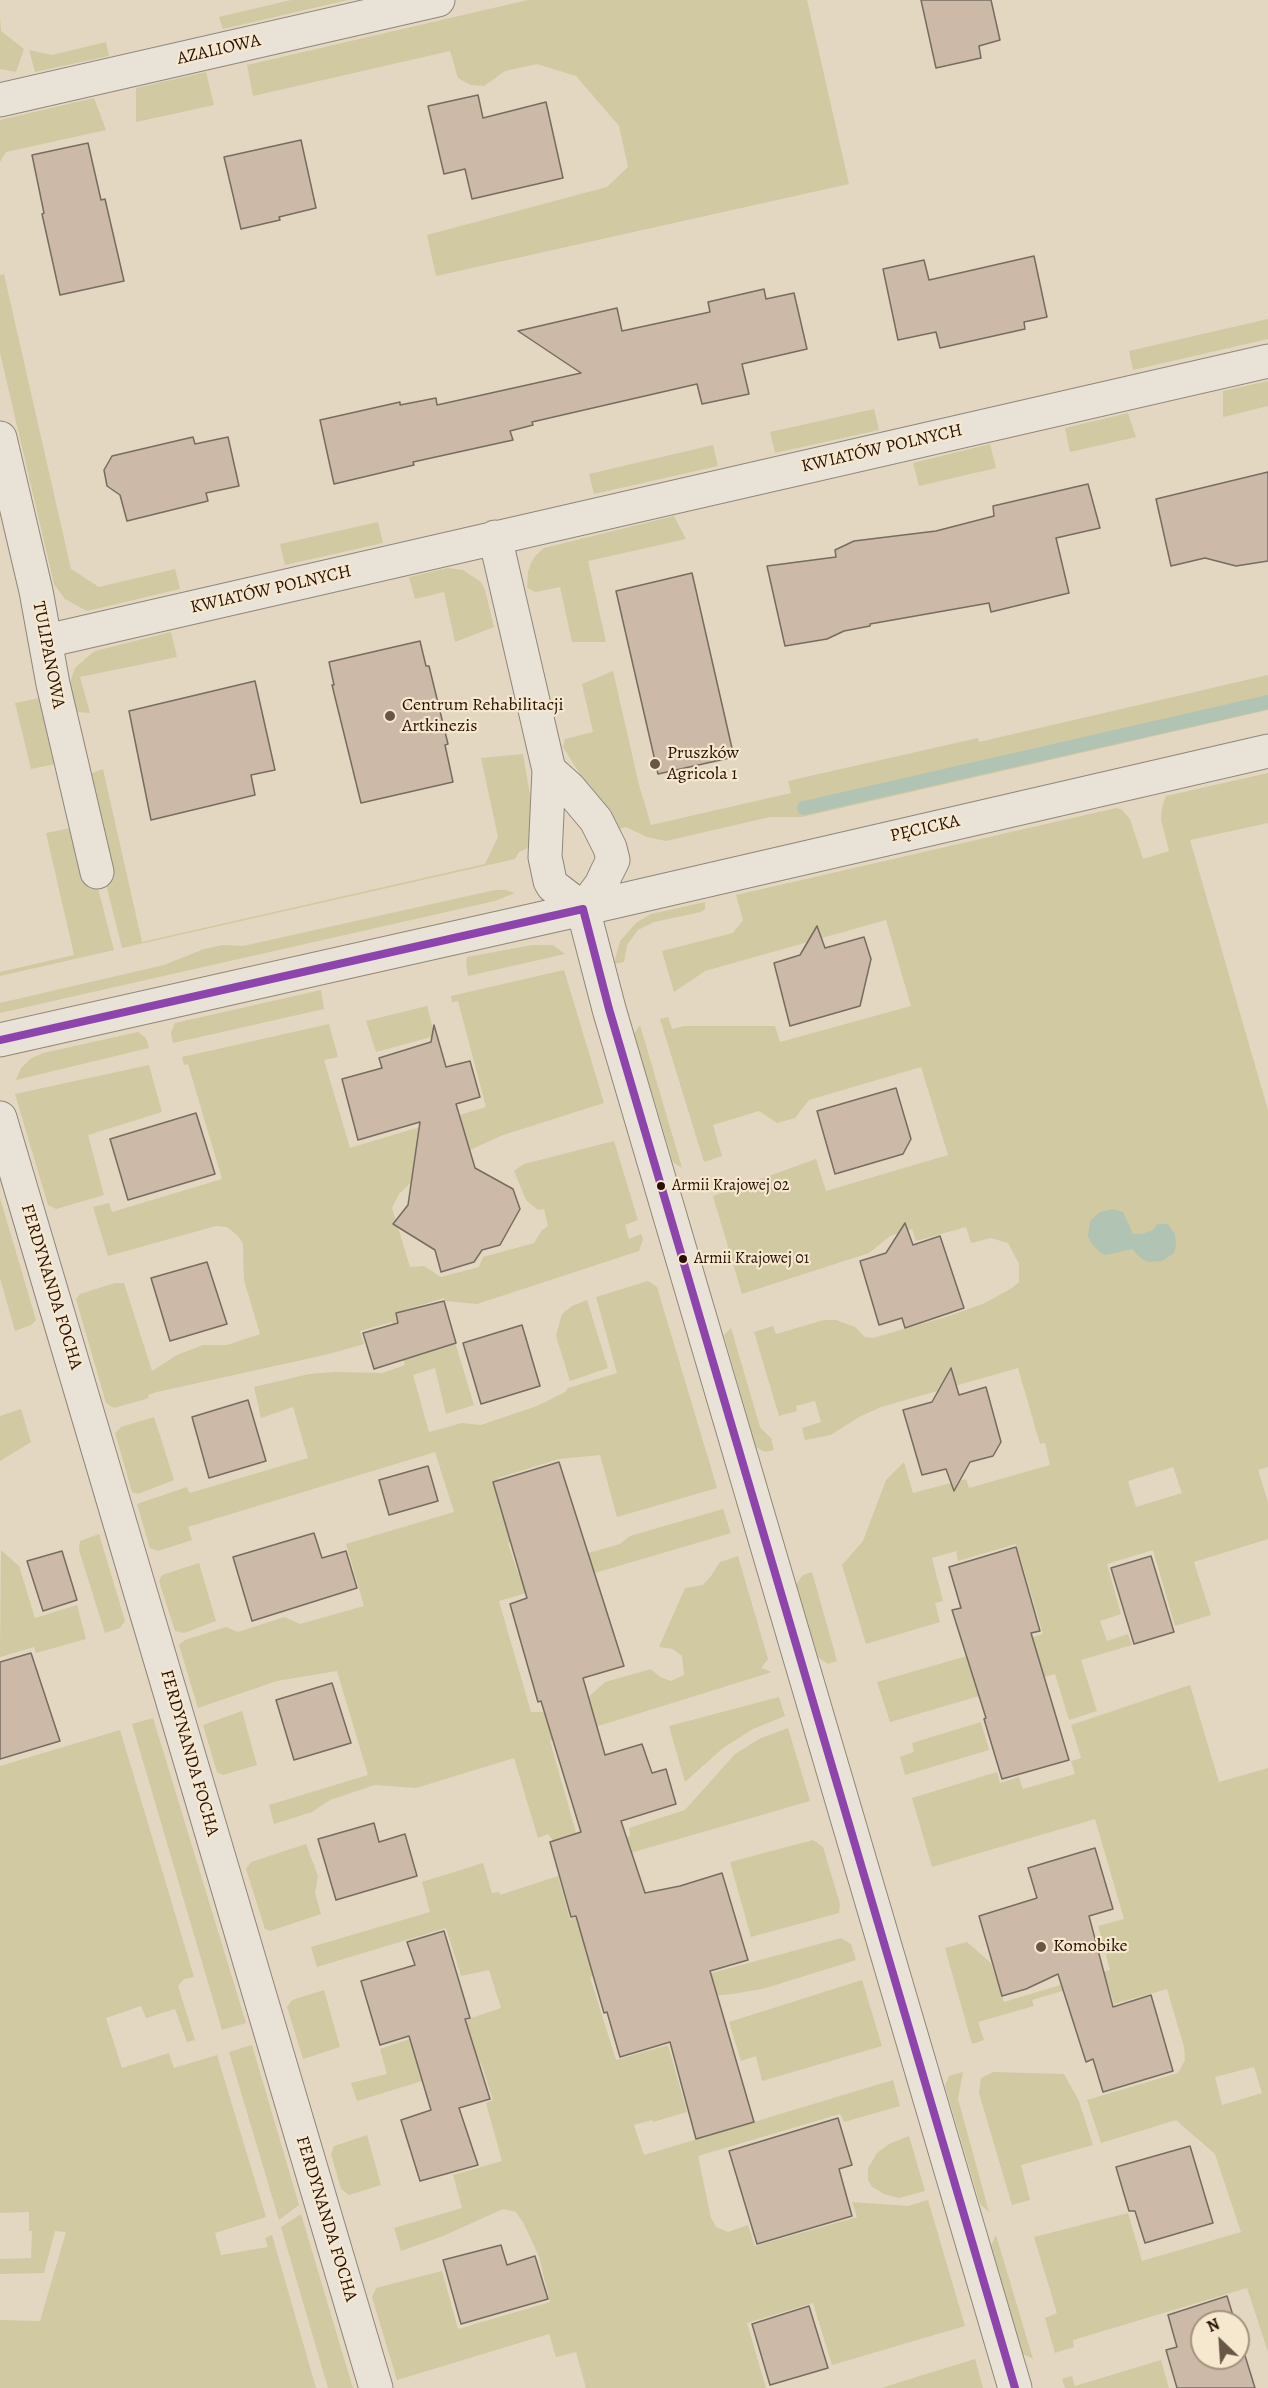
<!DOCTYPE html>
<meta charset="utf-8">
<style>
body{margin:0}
#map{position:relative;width:1268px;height:2388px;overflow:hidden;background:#e3d7c1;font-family:Alegreya,serif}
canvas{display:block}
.north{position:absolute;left:1190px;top:2310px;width:60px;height:60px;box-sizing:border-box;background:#f6e8ce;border:2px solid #a4927d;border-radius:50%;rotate:335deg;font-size:16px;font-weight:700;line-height:24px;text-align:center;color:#281004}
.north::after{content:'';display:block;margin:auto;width:21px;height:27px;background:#695646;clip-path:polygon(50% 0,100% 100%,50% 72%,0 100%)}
</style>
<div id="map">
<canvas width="1268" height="2388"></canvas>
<div class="north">N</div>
</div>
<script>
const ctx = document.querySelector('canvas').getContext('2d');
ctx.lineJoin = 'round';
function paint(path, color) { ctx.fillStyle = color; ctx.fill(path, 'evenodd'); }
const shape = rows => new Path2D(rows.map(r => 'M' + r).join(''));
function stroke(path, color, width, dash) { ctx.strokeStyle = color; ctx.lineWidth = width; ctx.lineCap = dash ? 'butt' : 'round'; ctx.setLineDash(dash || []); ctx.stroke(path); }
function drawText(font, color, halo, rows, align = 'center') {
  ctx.font = font + ' Alegreya,serif'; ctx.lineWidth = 4.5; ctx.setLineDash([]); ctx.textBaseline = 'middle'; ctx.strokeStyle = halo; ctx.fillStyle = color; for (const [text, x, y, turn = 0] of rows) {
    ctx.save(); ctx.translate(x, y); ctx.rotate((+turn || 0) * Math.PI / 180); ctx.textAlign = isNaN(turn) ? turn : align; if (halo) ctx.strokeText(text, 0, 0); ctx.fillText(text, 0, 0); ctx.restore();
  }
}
paint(shape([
 [291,0,348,0,223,29,219,17],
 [528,0,807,0,849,184,436,276,427,235,607,187,628,167,619,126,576,76,537,64,505,71,484,86,471,85,458,78,450,51,253,96,247,65],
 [0,16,1,31,24,49,16,72,0,69],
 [106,42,109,56,35,72,29,50,52,55],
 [206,72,214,105,136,122,136,88],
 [94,98,106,130,6,152,0,162,0,120],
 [4,274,71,569,99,587,175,569,180,589,87,611,65,599,54,584,0,353,0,275],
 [1268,319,1268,339,1133,370,1129,351],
 [1268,381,1268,406,1223,417,1223,391],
 [874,409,879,430,775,453,770,432],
 [1128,413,1136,437,1070,452,1065,428],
 [990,444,996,468,919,486,913,463],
 [713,445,718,466,594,494,589,474],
 [674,516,686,539,588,561,606,642,572,642,560,587,536,592,527,588,528,572,531,563,536,555,544,548],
 [378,522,383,543,285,565,280,544],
 [448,568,463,570,481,582,485,590,494,627,455,642,444,592,415,599,409,577],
 [171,632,177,657,80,677,90,713,76,712,70,689,71,680,75,668,85,659,95,651],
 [613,671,639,785,651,825,791,793,788,781,978,738,979,742,1268,675,1268,710,802,817,770,817,666,841,647,837,626,827,615,830,563,747,565,739,593,732,582,684],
 [40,698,55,764,31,769,15,703],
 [523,754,530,795,530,847,519,852,515,859,122,948,103,872,90,774,103,769,142,942,485,864,498,837,481,758],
 [1268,773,1268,823,1190,840,1268,1110,1268,1467,1258,1470,1268,1502,1268,1539,1194,1562,1211,1615,1175,1626,1153,1550,1107,1564,1121,1614,1100,1621,1107,1641,1128,1634,1132,1645,1081,1660,1097,1711,1069,1720,1055,1674,890,1722,877,1682,1043,1634,1016,1544,958,1561,956,1551,932,1558,943,1601,935,1603,940,1622,866,1644,842,1565,863,1541,886,1480,904,1462,913,1493,966,1479,969,1488,1050,1465,1045,1443,1040,1444,1018,1368,881,1407,859,1417,831,1435,805,1440,802,1428,821,1422,815,1401,796,1406,797,1411,779,1416,754,1332,773,1326,776,1334,824,1320,836,1320,855,1327,865,1337,873,1338,949,1316,985,1303,1012,1288,1019,1282,1019,1264,1008,1243,991,1238,971,1243,966,1227,916,1241,912,1229,890,1236,869,1253,742,1294,713,1196,816,1159,826,1191,948,1155,921,1067,809,1100,795,1118,777,1123,759,1111,713,1125,722,1156,704,1162,660,1019,668,1017,672,1029,684,1026,775,1026,780,1042,911,1006,886,920,705,971,674,992,662,951,733,933,743,920,736,895,1116,808,1122,810,1130,819,1143,859,1169,851,1161,819,1162,807,1166,796],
 [1173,1467,1182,1493,1136,1507,1128,1481],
 [71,828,94,873,114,950,0,976,0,972,74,955,46,833],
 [495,890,505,890,515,893,495,901,0,1013,0,1003,164,965,204,949,223,945,243,946],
 [705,902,705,909,701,912,654,922,638,930,627,945,624,962,614,964,620,941,637,922,651,914],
 [532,945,553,945,565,954,468,976,466,963,467,957],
 [564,970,604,1103,503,1135,461,1154,414,1179,399,1194,392,1208,410,1267,424,1266,441,1277,479,1267,483,1257,534,1243,542,1230,548,1226,544,1209,538,1210,526,1200,514,1171,524,1164,614,1141,638,1220,625,1225,629,1239,641,1234,643,1239,639,1251,477,1304,445,1301,444,1298,395,1313,407,1356,455,1342,474,1405,446,1414,435,1368,413,1375,429,1432,462,1423,481,1425,537,1406,565,1392,568,1388,617,1373,596,1297,648,1281,657,1287,717,1488,617,1517,600,1455,559,1459,498,1478,518,1540,508,1543,518,1573,620,1544,630,1536,723,1509,731,1533,499,1601,531,1712,547,1712,583,1702,605,1682,651,1669,660,1677,671,1681,684,1675,682,1656,673,1649,659,1647,685,1588,703,1585,711,1576,720,1562,738,1556,768,1659,761,1668,772,1672,550,1741,577,1836,602,1844,630,1836,629,1828,685,1810,735,1754,761,1738,788,1728,810,1801,561,1873,552,1839,548,1834,538,1838,514,1758,416,1788,375,1785,330,1800,312,1812,274,1824,269,1805,368,1775,337,1671,277,1681,198,1708,179,1645,185,1640,226,1627,238,1632,284,1617,300,1624,364,1606,346,1544,454,1512,435,1452,188,1527,192,1540,158,1551,150,1548,137,1504,187,1487,190,1493,308,1458,293,1407,261,1418,254,1387,309,1374,334,1372,382,1373,405,1365,392,1322,360,1331,364,1344,329,1354,157,1392,148,1395,149,1398,114,1408,106,1403,76,1299,80,1294,115,1283,124,1283,152,1371,177,1355,203,1345,227,1345,260,1334,244,1280,243,1244,238,1236,227,1227,216,1226,108,1256,93,1207,109,1203,112,1212,222,1179,188,1064,184,1065,182,1057,329,1024,338,1057,324,1060,350,1148,486,1107,458,1001,452,1002,451,996],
 [321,990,324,1009,173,1043,171,1033,175,1023],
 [427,1006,435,1036,376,1052,366,1021],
 [640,1025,682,1168,673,1162,634,1034],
 [138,1032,146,1038,149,1048,16,1080,21,1068,30,1059,43,1053],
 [149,1065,162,1112,88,1135,104,1195,56,1209,48,1205,15,1094],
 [0,1198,36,1320,31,1325,15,1331,0,1278],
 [587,1300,608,1368,570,1381,556,1336,562,1314,572,1306],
 [731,1328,760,1427,771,1438,774,1450,765,1452,756,1447,724,1335],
 [21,1409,31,1442,0,1461,0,1416],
 [154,1417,174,1480,138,1494,132,1492,115,1433,121,1427],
 [99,1534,125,1621,120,1628,105,1633,79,1550,80,1541],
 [1,1550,19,1566,35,1618,77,1605,86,1639,36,1653,34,1647,0,1657],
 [199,1563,216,1621,184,1633,175,1631,159,1581,162,1575],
 [812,1572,837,1661,828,1664,818,1657,796,1584,803,1575],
 [1190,1685,1219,1782,1268,1768,1268,2352,1247,2288,1073,2340,1074,2347,1055,2353,1045,2318,1057,2313,1034,2237,1128,2213,1142,2261,1241,2232,1215,2154,1176,2120,1101,2143,1087,2100,1178,2073,1185,2060,1184,2047,1167,1989,1114,2004,1106,1978,1032,2000,1034,2006,978,2022,984,2040,972,2044,945,1948,967,1942,991,1963,1004,2002,1110,1970,1098,1926,1124,1919,1095,1819,932,1867,912,1798,997,1772,1000,1783,1019,1777,1023,1789,1075,1774,1071,1761,1081,1758,1071,1725],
 [1254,2067,1262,2093,1222,2105,1215,2077],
 [779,1697,785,1716,753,1729,723,1748,685,1782,669,1726],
 [242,1711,257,1765,223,1775,217,1772,203,1725],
 [153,1718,246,2023,222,2030,132,1724],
 [981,1722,989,1750,905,1775,900,1757,914,1752,912,1743],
 [120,1730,194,1977,184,1979,178,1986,195,2040,187,2042,175,2009,146,2018,141,2006,106,2018,122,2068,169,2053,174,2068,217,2055,266,2217,215,2233,221,2255,268,2247,265,2238,272,2235,316,2388,0,2388,0,2320,40,2321,66,2232,55,2231,44,2273,0,2274,0,2259,31,2258,32,2231,29,2231,29,2212,0,2213,0,1766],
 [813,1840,823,1847,840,1904,839,1913,751,1937,730,1862],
 [306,1844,318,1876,315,1893,321,1914,270,1931,265,1929,246,1869,251,1862],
 [483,1863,492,1893,499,1892,500,1895,558,1876,570,1919,625,1905,708,1974,841,1938,851,1944,856,1960,766,1988,733,1994,689,1998,620,1968,590,1977,616,2060,668,2045,687,2112,653,2122,652,2120,634,2125,644,2155,893,2080,900,2106,844,2122,840,2114,698,2156,711,2218,716,2227,728,2232,748,2225,755,2246,857,2217,852,2202,908,2206,928,2200,965,2326,832,2365,813,2303,747,2323,766,2388,586,2388,576,2352,556,2357,549,2334,397,2380,372,2297,376,2288,442,2271,458,2329,550,2302,539,2257,524,2224,516,2212,503,2209,443,2236,401,2251,394,2228,462,2208,453,2175,502,2161,486,2103,493,2100,481,2063,357,2101,351,2083,387,2074,380,2049,501,2008,489,1970,461,1976,446,1928,317,1967,311,1947,430,1912,422,1882],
 [862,1980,882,2046,762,2081,756,2056,741,2061,729,2022],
 [324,1990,340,2047,303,2059,287,2007,292,2000],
 [252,2045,299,2205,279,2220,229,2052],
 [963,2072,958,2099,989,2212,980,2204,945,2086,949,2076],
 [993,2072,1064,2074,1079,2101,1093,2145,1021,2165,1030,2200,1012,2205,979,2093,981,2078],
 [367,2135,381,2185,349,2195,341,2189,331,2154,334,2146],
 [909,2136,925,2191,899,2198,884,2194,872,2187,868,2180,868,2168,877,2153,889,2144],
 [301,2214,340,2345,353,2388,328,2388,281,2227],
 [996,2235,1033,2359,1023,2354,991,2245],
 [975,2359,983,2388,881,2388],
 [1161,2360,1169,2388,1065,2388,1062,2379,1072,2376,1075,2386]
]), '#d0c9a2');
paint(shape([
 [1113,1209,1123,1212,1133,1234,1142,1234,1153,1230,1157,1224,1168,1224,1175,1235,1176,1246,1174,1253,1162,1261,1149,1262,1142,1259,1132,1249,1106,1255,1101,1253,1091,1243,1088,1236,1090,1221,1100,1212]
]), '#b1c3b3');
stroke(shape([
 [804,808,1268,702]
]), '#b1c3b3', 14);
const building = shape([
 [921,0,991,0,1000,40,979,46,981,58,936,68,921,0],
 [478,95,483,118,546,102,563,178,472,199,465,169,444,174,428,106,478,95],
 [301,140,316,208,279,217,280,220,241,229,224,157,301,140],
 [88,143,101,200,105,199,124,281,60,295,42,214,44,213,32,155,88,143],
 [1034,256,1047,317,1024,322,1025,329,940,348,936,332,898,340,883,269,924,260,929,280,1034,256],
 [764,289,766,299,794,293,807,349,742,364,749,394,702,404,697,384,532,422,533,425,510,431,513,440,413,462,414,465,334,484,320,420,400,402,400,405,436,398,437,405,581,373,518,331,617,308,622,331,710,312,708,302,764,289],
 [193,437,195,444,228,437,239,486,206,493,208,501,127,521,120,495,107,486,104,470,112,456,193,437],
 [1268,472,1268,561,1236,566,1205,558,1171,566,1156,499,1268,472],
 [1088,484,1100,528,1056,538,1069,593,991,612,989,603,870,624,870,626,844,631,827,639,785,646,767,566,836,557,835,550,854,541,936,531,994,516,993,506,1088,484],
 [692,573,734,757,658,774,616,591,692,573],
 [420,641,426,666,429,666,448,744,445,745,453,782,361,803,332,685,334,685,329,662,420,641],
 [255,681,275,770,251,775,255,795,151,820,129,711,255,681],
 [817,926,825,948,864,937,871,959,860,1006,790,1026,774,963,800,955,817,926],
 [434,1025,446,1067,470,1061,480,1097,456,1104,475,1168,513,1189,520,1209,500,1245,482,1250,474,1262,441,1272,435,1250,393,1224,408,1205,420,1122,358,1140,342,1079,382,1068,379,1058,431,1042,434,1025],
 [896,1088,911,1139,903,1154,835,1174,817,1111,896,1088],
 [196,1113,215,1174,128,1200,110,1139,196,1113],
 [905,1223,913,1245,940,1236,964,1308,905,1328,902,1318,879,1325,860,1261,886,1253,905,1223],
 [207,1262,227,1324,170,1341,151,1278,207,1262],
 [444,1301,456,1343,374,1369,363,1333,398,1323,396,1313,444,1301],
 [522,1325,540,1386,481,1404,463,1343,522,1325],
 [951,1368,959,1395,986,1387,1001,1442,993,1456,970,1462,954,1491,946,1469,922,1475,903,1410,932,1402,951,1368],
 [248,1400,266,1461,209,1478,192,1417,248,1400],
 [559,1462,624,1666,583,1678,605,1755,642,1744,652,1773,666,1769,676,1804,621,1821,645,1893,680,1886,722,1873,748,1960,710,1971,754,2122,696,2139,670,2042,620,2057,607,2012,604,2013,576,1916,571,1917,550,1842,581,1832,541,1701,538,1702,510,1604,527,1598,493,1482,559,1462],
 [428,1466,438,1501,389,1515,379,1480,428,1466],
 [314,1533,322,1558,346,1551,357,1588,252,1621,233,1557,314,1533],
 [1016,1547,1040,1631,1031,1633,1069,1760,1002,1779,984,1719,986,1718,952,1610,961,1608,949,1567,1016,1547],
 [62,1551,77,1600,43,1611,27,1561,62,1551],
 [1151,1556,1174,1632,1134,1644,1111,1568,1151,1556],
 [31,1653,60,1741,0,1759,0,1662,31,1653],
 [332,1683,351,1743,294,1760,276,1700,332,1683],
 [374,1823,379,1842,405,1834,417,1876,336,1900,318,1839,374,1823],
 [1095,1848,1113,1909,1089,1916,1113,2007,1151,1995,1173,2071,1103,2092,1093,2059,1086,2062,1058,1974,1026,1989,1002,1996,979,1916,1037,1898,1028,1868,1095,1848],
 [444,1931,470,2018,465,2019,490,2099,459,2108,478,2165,420,2181,401,2120,431,2110,409,2036,380,2045,361,1981,415,1965,407,1942,444,1931],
 [838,2118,852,2165,839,2169,852,2216,757,2244,729,2151,838,2118],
 [1190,2146,1213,2223,1145,2243,1135,2211,1129,2211,1116,2167,1190,2146],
 [501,2245,507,2265,535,2256,548,2299,461,2324,443,2260,501,2245],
 [1227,2296,1235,2322,1202,2322,1202,2358,1238,2358,1238,2333,1255,2388,1177,2388,1166,2350,1177,2347,1168,2315,1227,2296],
 [809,2306,828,2368,770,2385,752,2324,809,2306]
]);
paint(building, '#ccb9a7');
stroke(building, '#766c60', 1.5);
const minor = shape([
 [0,100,438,0],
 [0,438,36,591,53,684,97,872],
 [495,537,549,770,545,857,550,881,553,886,583,909],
 [46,641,1268,361],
 [549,770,569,788,596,820,610,848,613,860,607,872,601,885,583,909],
 [583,909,609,1009,1015,2388],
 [0,1040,583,909,1268,751],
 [0,1118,376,2388]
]);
stroke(minor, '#908679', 35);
stroke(minor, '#e8e2d7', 33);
stroke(shape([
 [583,909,609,1009,1015,2388],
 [0,1040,583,909]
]), '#8e44ad', 8);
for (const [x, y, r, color] of [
 [390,716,6,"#695646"],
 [655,764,6,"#695646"],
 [661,1186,5,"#281004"],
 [683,1259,5,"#281004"],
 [1041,1947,6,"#695646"]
]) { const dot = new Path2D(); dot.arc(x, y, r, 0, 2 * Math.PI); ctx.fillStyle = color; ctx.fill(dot); stroke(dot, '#f6e8ce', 2); }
drawText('16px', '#281004', '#f6e8ce', [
 ["Armii Krajowej 02",672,1186],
 ["Armii Krajowej 01",694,1259]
], 'left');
drawText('18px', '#281004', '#f6e8ce', [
 ["AZALIOWA",219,50,-13],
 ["KWIATÓW POLNYCH",882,449,-13],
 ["KWIATÓW POLNYCH",271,590,-13],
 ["TULIPANOWA",48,655,79],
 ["PĘCICKA",925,829,-13],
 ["FERDYNANDA FOCHA",51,1287,73],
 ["FERDYNANDA FOCHA",189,1753,74],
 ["FERDYNANDA FOCHA",326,2219,73]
]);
drawText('18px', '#281004', '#f6e8ce', [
 ["Centrum Rehabilitacji",402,706],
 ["Artkinezis",402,727],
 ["Pruszków",667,754],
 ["Agricola 1",667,775],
 ["Komobike",1053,1947]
], 'left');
</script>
